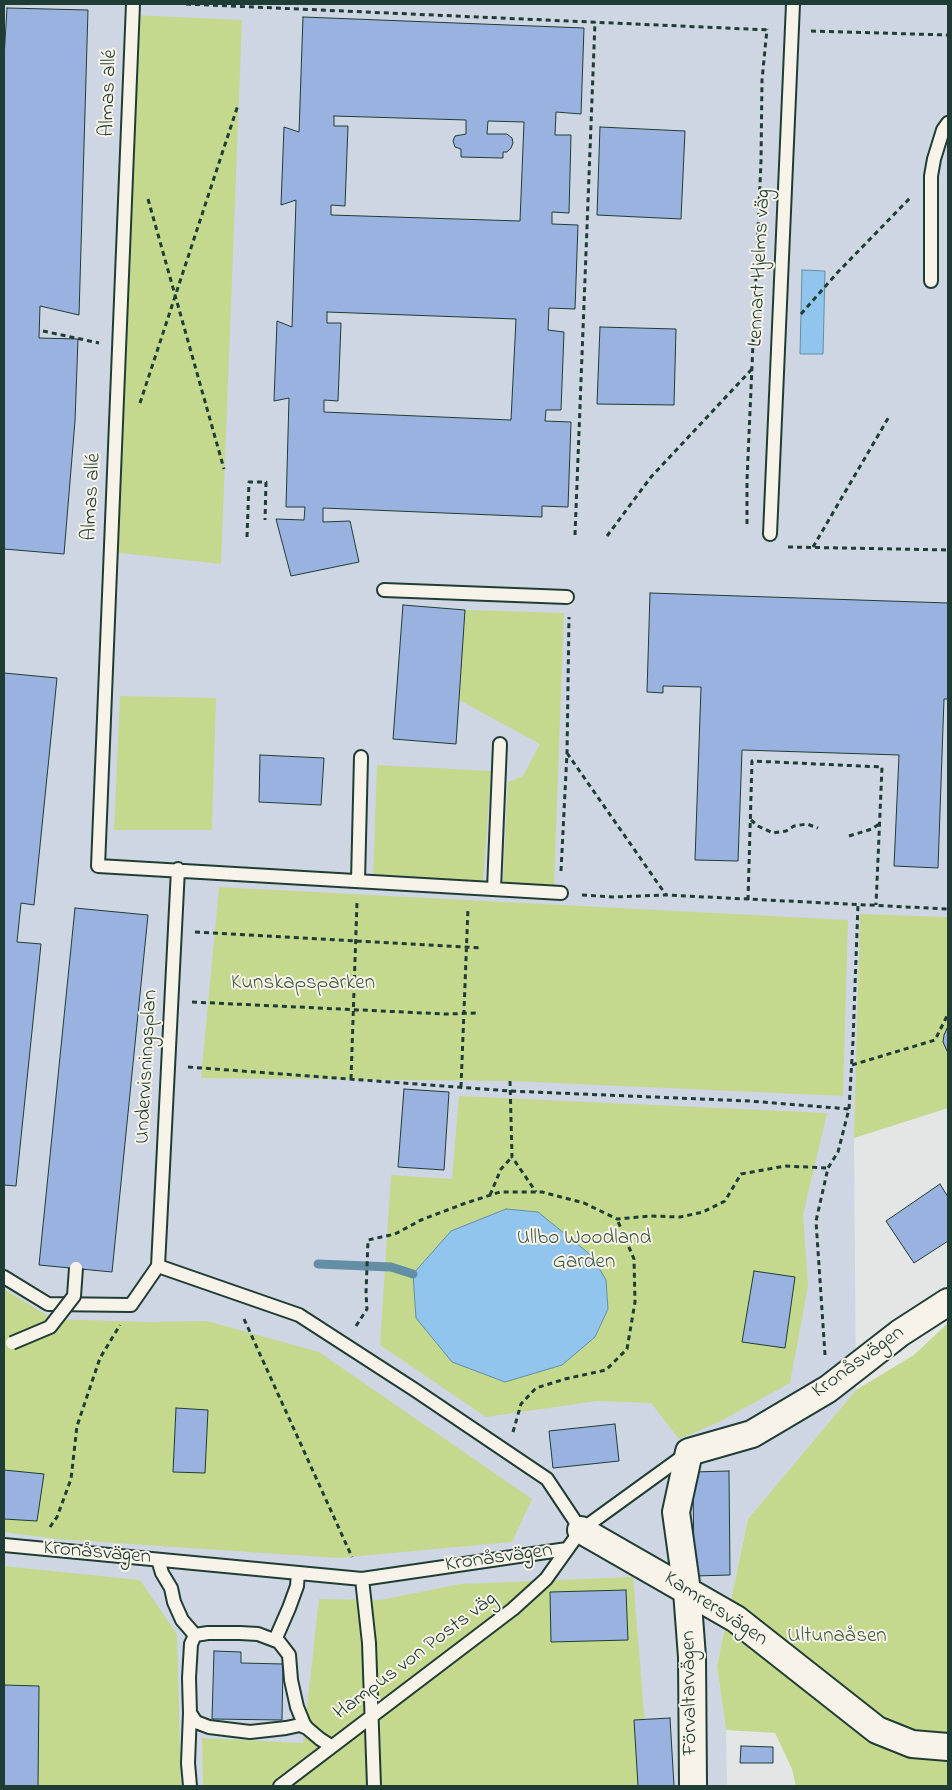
<!DOCTYPE html>
<meta charset="utf-8">
<style>
body{margin:0}
#map{position:relative;width:952px;height:1790px;overflow:hidden;background:#e4e6e6;font-family:"Indie Flower",sans-serif}
canvas{display:block}
.frame{position:absolute;inset:0;border:5px solid #1f3d34;pointer-events:none}
</style>
<div id="map">
<canvas width="952" height="1790"></canvas>
<div class="frame"></div>
</div>
<script>
const ctx = document.querySelector('canvas').getContext('2d');
ctx.lineJoin = 'round';
function paint(path, color) { ctx.fillStyle = color; ctx.fill(path, 'evenodd'); }
const shape = rows => new Path2D(rows.map(r => 'M' + r).join(''));
function stroke(path, color, width, dash) { ctx.strokeStyle = color; ctx.lineWidth = width; ctx.lineCap = dash ? 'butt' : 'round'; ctx.setLineDash(dash || []); ctx.stroke(path); }
function drawText(font, color, halo, rows, align = 'center') {
  ctx.font = font + ' "Indie Flower",sans-serif'; ctx.lineWidth = 4; ctx.setLineDash([]); ctx.textBaseline = 'middle'; ctx.strokeStyle = halo; ctx.fillStyle = color; for (const [text, x, y, turn = 0] of rows) {
    ctx.save(); ctx.translate(x, y); ctx.rotate((+turn || 0) * Math.PI / 180); ctx.textAlign = isNaN(turn) ? turn : align; if (halo) ctx.strokeText(text, 0, 0); ctx.fillText(text, 0, 0); ctx.restore();
  }
}
paint(shape([
 [4,4,948,4,948,1108,854,1138,856,1390,748,1519,717,1666,726,1730,727,1786,4,1786]
]), '#ced6e4');
paint(shape([
 [132,15,242,20,221,564,111,552],
 [465,610,564,613,554,885,503,882,508,782,523,776,540,744,459,700],
 [120,696,216,698,212,830,114,830],
 [377,765,491,771,483,882,373,878],
 [219,887,848,920,843,1096,510,1081,201,1078],
 [860,914,948,917,948,1108,854,1138],
 [459,1096,827,1113,803,1215,808,1286,790,1383,719,1422,679,1439,651,1403,597,1401,486,1417,380,1345,391,1175,452,1179],
 [4,1289,53,1319,146,1322,207,1321,319,1352,532,1499,512,1542,338,1558,56,1539,4,1532],
 [948,1323,948,1786,796,1786,792,1769,775,1733,726,1730,717,1666,748,1519,856,1390,914,1355],
 [4,1566,140,1580,177,1634,181,1786,4,1786],
 [633,1577,650,1786,203,1786,202,1738,303,1743,319,1599,380,1600,460,1584]
]), '#c4d98e');
const water = shape([
 [802,270,825,271,823,354,800,354,802,270],
 [506,1209,538,1212,592,1256,606,1280,608,1309,595,1337,562,1365,505,1382,452,1362,416,1318,413,1274,451,1231,506,1209]
]);
paint(water, '#91c5ee');
stroke(water, '#638fa4', 1);
stroke(shape([
 [318,1264,391,1267,413,1274]
]), '#638fa4', 9);
const building = shape([
 [7,8,88,10,79,315,40,306,39,338,78,339,75,421,64,554,4,549,4,58,7,8],
 [303,17,584,28,581,114,556,112,555,135,571,135,569,213,552,212,552,224,578,225,575,309,549,308,548,330,564,332,561,410,546,410,545,421,571,422,568,507,542,506,542,517,323,508,323,522,350,521,359,562,291,576,276,519,304,520,305,507,286,507,289,398,274,401,277,321,292,327,296,200,281,205,284,127,299,132,303,17],
 [334,116,466,120,466,134,455,136,453,141,455,147,461,149,461,157,503,158,503,152,507,152,511,148,513,143,512,138,507,134,487,134,488,121,524,122,520,221,331,215,331,205,345,206,348,126,334,126,334,116],
 [327,312,516,319,511,420,324,412,324,400,338,401,341,323,327,323,327,312],
 [600,127,685,131,681,219,597,215,600,127],
 [600,327,676,329,674,405,597,404,600,327],
 [650,593,948,603,948,699,944,699,938,868,894,866,899,755,742,750,738,861,695,860,701,687,663,686,663,693,647,692,650,593],
 [403,605,465,610,456,744,393,739,403,605],
 [4,673,57,678,34,905,21,903,17,942,41,944,16,1186,4,1185,4,673],
 [260,755,324,758,321,805,259,802,260,755],
 [75,908,148,915,112,1272,39,1265,75,908],
 [948,1026,948,1053,943,1042,944,1035,948,1026],
 [404,1089,449,1092,444,1170,398,1167,404,1089],
 [940,1184,948,1197,948,1241,914,1263,886,1221,940,1184],
 [754,1271,795,1277,785,1348,742,1342,754,1271],
 [176,1408,208,1410,205,1473,173,1472,176,1408],
 [615,1424,619,1461,553,1468,549,1431,615,1424],
 [4,1470,44,1474,37,1521,4,1519,4,1470],
 [729,1471,730,1575,694,1576,693,1472,729,1471],
 [626,1590,628,1640,551,1642,550,1592,626,1590],
 [214,1651,241,1652,241,1663,283,1664,282,1720,212,1719,214,1651],
 [4,1685,39,1686,38,1786,4,1786,4,1685],
 [670,1718,674,1786,638,1786,634,1720,670,1718],
 [741,1746,773,1747,773,1763,740,1763,741,1746]
]);
paint(building, '#99b2df');
stroke(building, '#1f3d34', 1);
const lane = shape([
 [133,4,98,866,561,893],
 [931,281,931,176,934,159,943,130,948,123],
 [770,534,793,4],
 [384,590,567,597],
 [358,881,361,757],
 [494,889,500,744],
 [158,1266,299,1315,415,1390,547,1479,581,1530],
 [158,1266,178,869],
 [4,1277,48,1304,131,1305,158,1266],
 [4,1545,362,1579,567,1549],
 [158,1560,162,1573,171,1588,174,1602,182,1620,195,1635],
 [362,1579,369,1643,374,1786],
 [275,1640,289,1608,297,1586,298,1573],
 [190,1713,188,1763,190,1786],
 [307,1728,300,1725,286,1728,250,1732,209,1727,196,1722,190,1713,189,1678,191,1644,195,1635,208,1633,240,1633,258,1634,279,1642,289,1655,291,1680,297,1707,304,1724,307,1728,320,1739,331,1746],
 [280,1786,513,1609,546,1579,581,1530,686,1454]
]);
const street = shape([
 [581,1530,736,1619,877,1730,912,1744,948,1747],
 [693,1786,692,1657,687,1591,676,1512,689,1452,752,1434,828,1389,900,1333,948,1302]
]);
stroke(lane, '#1f3d34', 16);
stroke(street, '#1f3d34', 30);
stroke(shape([
 [186,4,770,30],
 [811,31,948,35],
 [148,199,224,469],
 [801,314,837,273,910,198],
 [43,331,99,343],
 [140,403,238,105],
 [747,524,747,480,761,161,762,80,767,29],
 [575,535,595,22],
 [607,536,651,477,752,369],
 [247,537,249,482,266,482,265,520],
 [788,547,948,550],
 [813,547,890,415],
 [567,753,666,895],
 [751,820,758,826,773,833,786,831,794,826,807,824,818,828],
 [849,836,872,829,879,824],
 [561,871,567,753,569,617],
 [582,895,614,897,666,895,948,909],
 [748,900,752,761,882,767,876,905],
 [195,932,482,948],
 [192,1002,445,1014,479,1013],
 [852,1065,935,1040,948,1014],
 [188,1067,510,1091,749,1101,849,1109],
 [351,1079,357,902],
 [510,1081,512,1157,536,1192],
 [461,1087,468,908],
 [490,1195,501,1169,512,1157],
 [244,1319,352,1557],
 [356,1326,367,1309,366,1293,368,1240,395,1234,421,1220,463,1204,500,1192,542,1192,584,1203,617,1219,651,1216,680,1217,703,1212,725,1201,741,1174,785,1166,828,1168],
 [825,1355,816,1221,828,1168,838,1152,849,1109,853,1041,858,904],
 [513,1432,521,1404,536,1388,565,1379,606,1370,627,1349,635,1302,634,1259,617,1219],
 [50,1527,57,1517,71,1479,77,1426,100,1358,120,1325]
]), '#1f3d34', 3, [5, 4]);
stroke(lane, '#f7f3e8', 12);
stroke(street, '#f7f3e8', 26);
const laneBridge = shape([
 [12,1343,50,1327,74,1296,76,1268]
]);
stroke(laneBridge, '#1f3d34', 16, []);
stroke(laneBridge, '#f7f3e8', 12);
drawText('21px', '#1f3d34', '#f7f3e8', [
 ["Almas allé",110,93,-88],
 ["Lennart Hjelms väg",761,268,-87],
 ["Almas allé",93,497,-87],
 ["Undervisningsplan",148,1067,-87],
 ["Kronåsvägen",859,1363,-36],
 ["Kronåsvägen",97,1554,5],
 ["Kronåsvägen",499,1559,-8],
 ["Kamrersvägen",715,1610,33],
 ["Hampus von Posts väg",416,1657,-37],
 ["Förvaltarvägen",691,1693,-91]
]);
drawText('21px', '#405c46', '#f7f3e8', [
 ["Kunskapsparken",303,985],
 ["Ullbo Woodland",584,1240],
 ["Garden",584,1264],
 ["Ultunaåsen",837,1638]
]);
</script>
